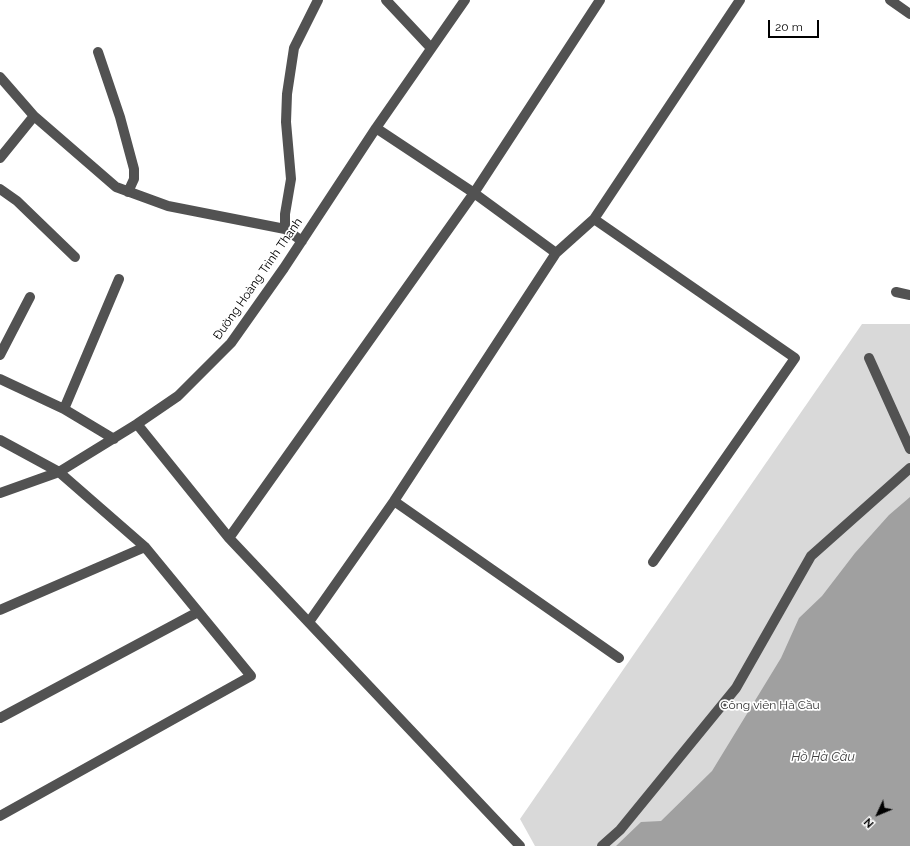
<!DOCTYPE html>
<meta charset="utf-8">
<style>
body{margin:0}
#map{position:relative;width:910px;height:846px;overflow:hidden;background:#fff;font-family:Raleway,sans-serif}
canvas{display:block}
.north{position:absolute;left:858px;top:794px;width:40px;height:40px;-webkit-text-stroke:3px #fff;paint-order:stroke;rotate:226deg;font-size:11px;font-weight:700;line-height:16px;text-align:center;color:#000}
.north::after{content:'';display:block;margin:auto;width:14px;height:18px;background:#000;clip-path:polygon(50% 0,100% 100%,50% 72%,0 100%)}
.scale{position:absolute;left:768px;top:20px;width:51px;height:18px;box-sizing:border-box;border:2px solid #000;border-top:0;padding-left:5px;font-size:12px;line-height:14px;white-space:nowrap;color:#000;-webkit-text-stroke:3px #fff;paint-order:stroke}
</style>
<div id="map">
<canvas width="910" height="846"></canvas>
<div class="north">N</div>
<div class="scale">20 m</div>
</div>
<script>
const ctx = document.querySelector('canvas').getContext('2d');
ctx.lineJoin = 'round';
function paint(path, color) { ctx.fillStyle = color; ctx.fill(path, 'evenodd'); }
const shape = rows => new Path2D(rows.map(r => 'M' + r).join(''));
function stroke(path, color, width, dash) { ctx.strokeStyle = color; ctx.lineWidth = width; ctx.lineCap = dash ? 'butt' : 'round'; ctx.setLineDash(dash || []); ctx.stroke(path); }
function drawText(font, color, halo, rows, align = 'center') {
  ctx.font = font + ' Raleway,sans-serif'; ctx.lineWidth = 3.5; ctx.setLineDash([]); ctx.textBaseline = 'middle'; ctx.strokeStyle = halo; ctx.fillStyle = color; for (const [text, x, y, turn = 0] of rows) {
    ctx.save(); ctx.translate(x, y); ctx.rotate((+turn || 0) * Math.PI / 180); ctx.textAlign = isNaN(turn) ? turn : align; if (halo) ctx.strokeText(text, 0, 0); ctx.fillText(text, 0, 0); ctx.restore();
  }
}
paint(shape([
 [862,324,910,324,910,846,535,846,520,819]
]), '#d9d9d9');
paint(shape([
 [910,497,910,846,616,846,641,822,661,821,712,771,781,658,799,618,822,596,855,553,889,515]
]), '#a0a0a0');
stroke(shape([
 [386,0,431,48],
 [890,0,910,14],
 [98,52,120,117,134,169,134,179,128,192],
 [0,77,34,116,116,187,168,206,285,229,302,241],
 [376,128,474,193,556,253],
 [0,158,34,116],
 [0,189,17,201,75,257],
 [594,219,795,358,653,562],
 [285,229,285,214,291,179,286,122,287,94,294,48,318,0],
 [896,292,910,295],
 [0,355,30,297],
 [869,358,910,449],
 [0,379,64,409,114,439],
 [64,409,119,279],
 [137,424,229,538,520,846],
 [0,440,59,472,145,547,251,676,0,816],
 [0,493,59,472,137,424,178,396,231,343,284,268,376,128,465,0],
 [394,501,619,658],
 [229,538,474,193,600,0],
 [0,610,145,547],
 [309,622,394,501,556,253,594,219,740,0],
 [0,718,198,612],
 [602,846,620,830,736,688,811,556,910,468]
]), '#525252', 10);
drawText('12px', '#000', '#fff', [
 ["Đường Hoàng Trình Thanh",258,279,-55]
]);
drawText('12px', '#303030', '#fff', [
 ["Công viên Hà Cầu",770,705]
]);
drawText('italic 13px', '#414141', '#fff', [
 ["Hồ Hà Cầu",823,757]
]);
</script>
